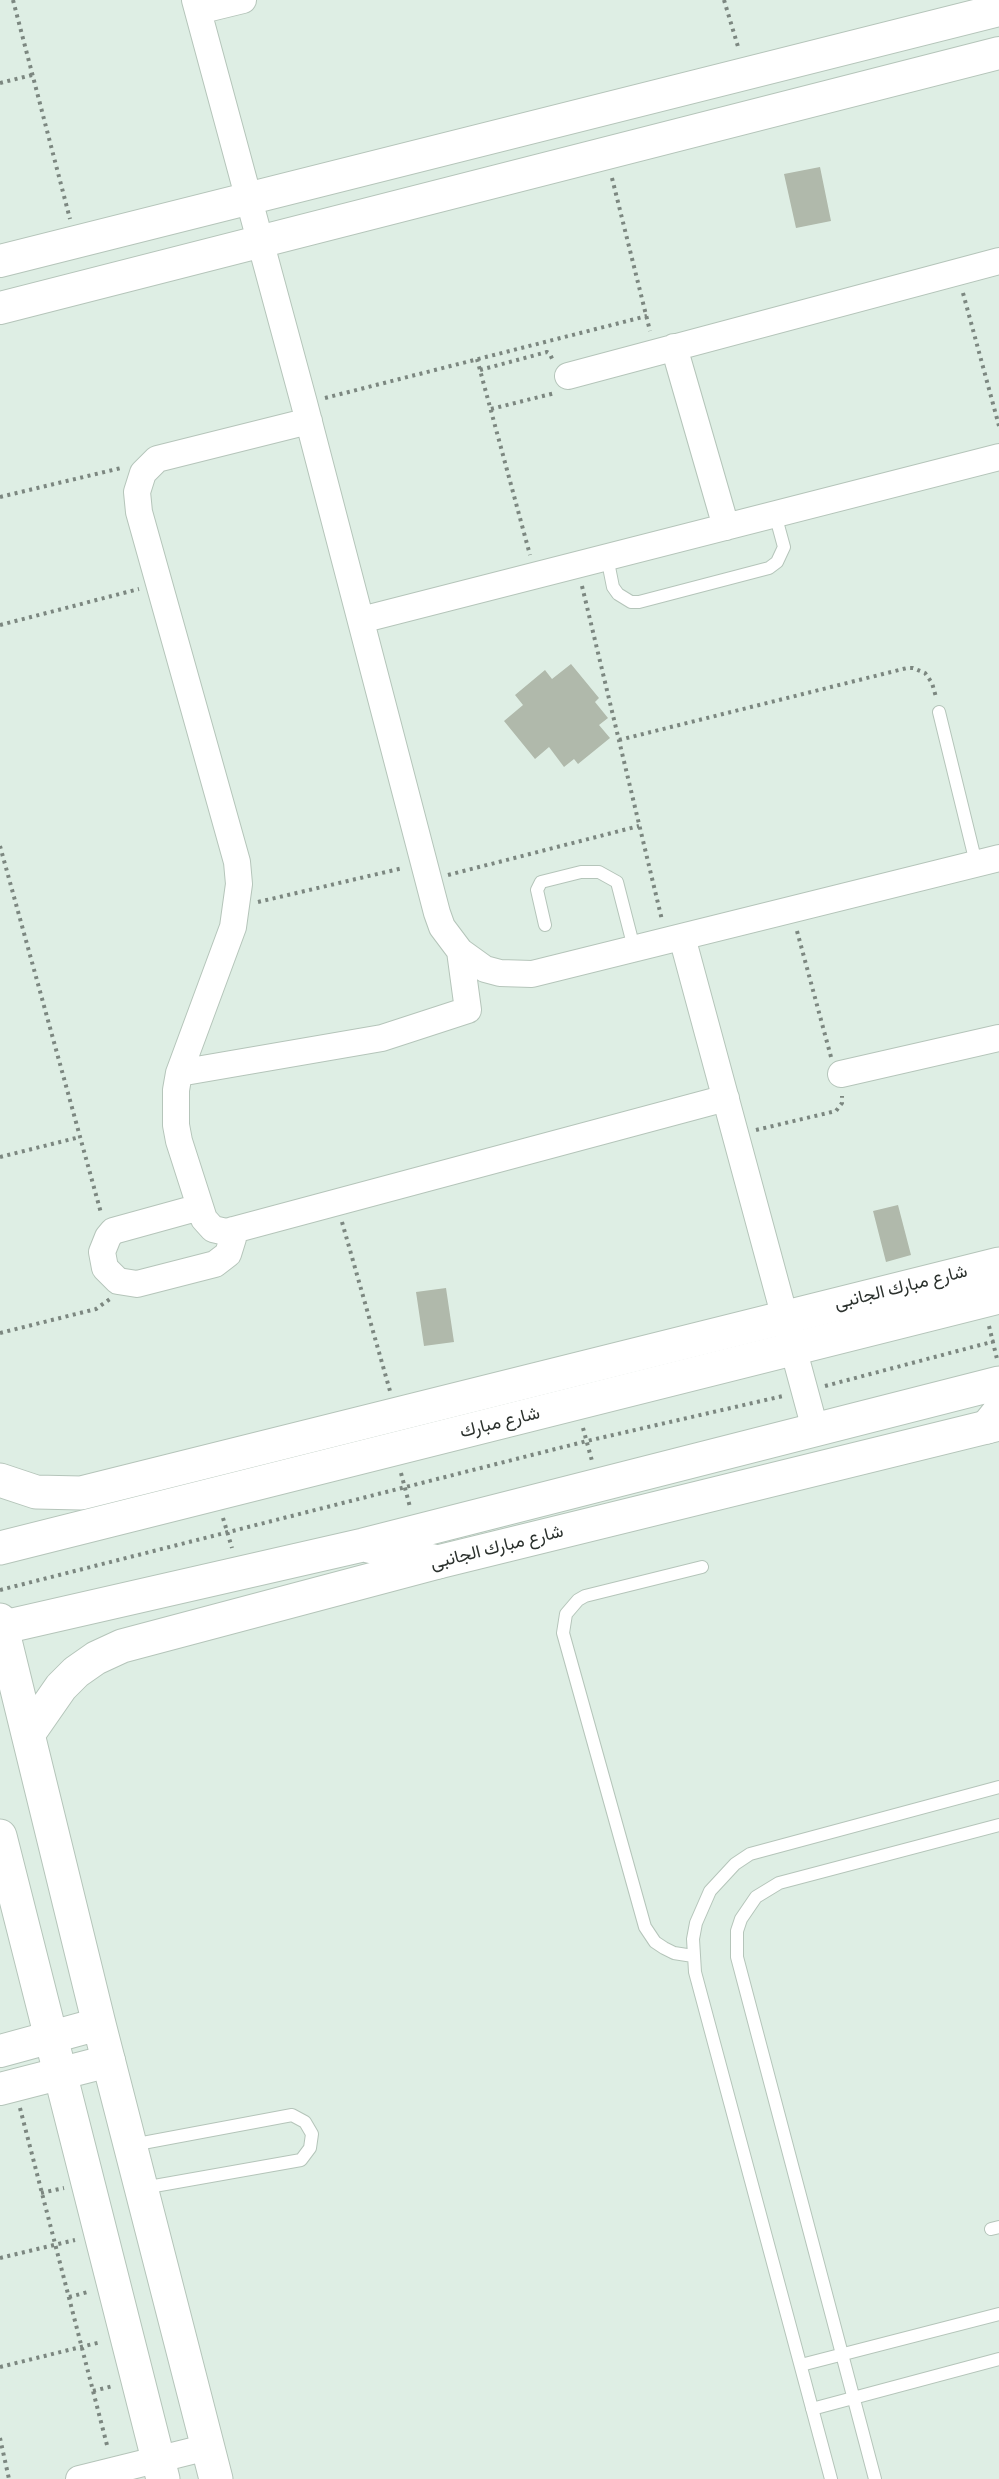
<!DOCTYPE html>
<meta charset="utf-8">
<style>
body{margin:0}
canvas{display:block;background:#deeee4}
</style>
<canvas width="999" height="2479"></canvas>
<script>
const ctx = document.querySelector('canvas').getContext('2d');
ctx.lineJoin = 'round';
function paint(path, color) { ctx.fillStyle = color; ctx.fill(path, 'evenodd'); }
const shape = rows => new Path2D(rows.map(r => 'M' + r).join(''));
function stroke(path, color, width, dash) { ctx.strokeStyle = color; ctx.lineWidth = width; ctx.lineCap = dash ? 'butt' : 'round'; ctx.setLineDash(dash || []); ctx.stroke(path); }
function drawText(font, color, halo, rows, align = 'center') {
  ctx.font = font + ' Signika,Vazirmatn,sans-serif'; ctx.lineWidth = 6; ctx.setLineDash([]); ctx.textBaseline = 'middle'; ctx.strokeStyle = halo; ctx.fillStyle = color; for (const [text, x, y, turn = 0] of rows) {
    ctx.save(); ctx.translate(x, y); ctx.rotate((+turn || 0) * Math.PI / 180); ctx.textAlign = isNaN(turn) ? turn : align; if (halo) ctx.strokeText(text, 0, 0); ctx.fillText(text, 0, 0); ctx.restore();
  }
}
paint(shape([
 [820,167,831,221,796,228,784,174],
 [571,664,599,698,595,702,608,718,599,725,610,738,578,764,574,759,564,767,549,747,535,759,504,721,523,705,515,695,545,670,552,679],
 [898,1205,911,1255,886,1262,873,1211],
 [446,1288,454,1342,424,1346,416,1292]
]), '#b0b9ab');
const service = shape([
 [607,557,613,587,618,594,631,602,639,602,769,568,777,562,784,547,775,514],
 [939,712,976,863],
 [545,925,537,890,541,882,581,872,599,872,617,882,634,948],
 [693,1956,674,1953,664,1948,655,1942,645,1927,563,1633,566,1614,578,1600,585,1596,702,1567],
 [132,2145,292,2115,305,2122,312,2134,310,2148,301,2160,143,2188],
 [991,2229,999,2227],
 [801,2365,999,2314],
 [812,2409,999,2359],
 [831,2479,695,1972,693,1939,696,1923,710,1891,735,1864,750,1854,999,1787],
 [875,2479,737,1957,737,1931,741,1919,756,1897,779,1883,999,1825]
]);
const minor = shape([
 [195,0,304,403,437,913,442,927,460,951,485,969,500,973,532,974,999,858],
 [198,11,243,0],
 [674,347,726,527],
 [568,376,999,261],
 [309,421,157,459,143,473,137,492,139,512,237,862,239,884,233,927,179,1073,176,1090,176,1125,179,1141,204,1219,213,1229,226,1232,726,1098],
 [361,620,999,457],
 [682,937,815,1429],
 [179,1073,382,1038,468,1010,460,951],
 [841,1074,999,1038],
 [200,1207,113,1231,108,1237,102,1252,105,1268,118,1281,137,1284,215,1264,228,1254,233,1238,233,1230],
 [79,2479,208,2447]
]);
const tertiary = shape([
 [0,261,999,10],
 [0,308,999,53],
 [0,2051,99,2024],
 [0,2089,109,2061]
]);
const secondary = shape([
 [0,1480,36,1492,81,1493,999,1264],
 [0,1620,99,2024,216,2479],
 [29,1733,61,1687,76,1672,96,1658,122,1646,438,1562,999,1424],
 [0,1836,163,2479]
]);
const primary = shape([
 [987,1427,999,1412],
 [368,1546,438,1562],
 [0,1548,999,1297],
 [0,1628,363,1545,999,1383]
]);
stroke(service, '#b5c5ba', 14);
stroke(minor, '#b5c5ba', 28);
stroke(tertiary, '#b5c5ba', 34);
stroke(secondary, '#b5c5ba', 35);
stroke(primary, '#b5c5ba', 35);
stroke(shape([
 [13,0,70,219],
 [724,0,739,50],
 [0,83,32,75],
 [612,178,650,331],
 [963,293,999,426],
 [477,359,530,555],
 [480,370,547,352,550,354,553,361],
 [325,398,647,316],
 [491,409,555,393],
 [0,497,121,468],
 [582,586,662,920],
 [0,625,139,589],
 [619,740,907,668,913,668,925,673,932,683,936,697],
 [0,846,101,1213],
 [448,875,639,826],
 [258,902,403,868],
 [797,931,831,1057],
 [756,1130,836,1111,842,1103,842,1096],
 [0,1157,80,1137],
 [342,1222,390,1391],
 [989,1326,997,1359],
 [0,1333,96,1309,110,1299],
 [825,1386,999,1340],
 [583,1428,592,1461],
 [401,1473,410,1507],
 [223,1518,232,1548],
 [0,1590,587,1441,783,1396],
 [20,2108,108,2449],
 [41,2193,64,2188],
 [0,2258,75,2240],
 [69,2297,88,2292],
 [0,2367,101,2342],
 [93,2391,113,2386],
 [0,2438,9,2479]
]), '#7c8780', 4, [3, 4.5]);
stroke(service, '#fff', 12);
stroke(minor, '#fff', 26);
stroke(tertiary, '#fff', 32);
stroke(secondary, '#fff', 33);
stroke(primary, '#fff', 33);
drawText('18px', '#2b312d', '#fff', [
 ["شارع مبارك الجانبى",901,1288,-14],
 ["شارع مبارك",500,1423,-14],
 ["شارع مبارك الجانبى",497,1548,-14]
]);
</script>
